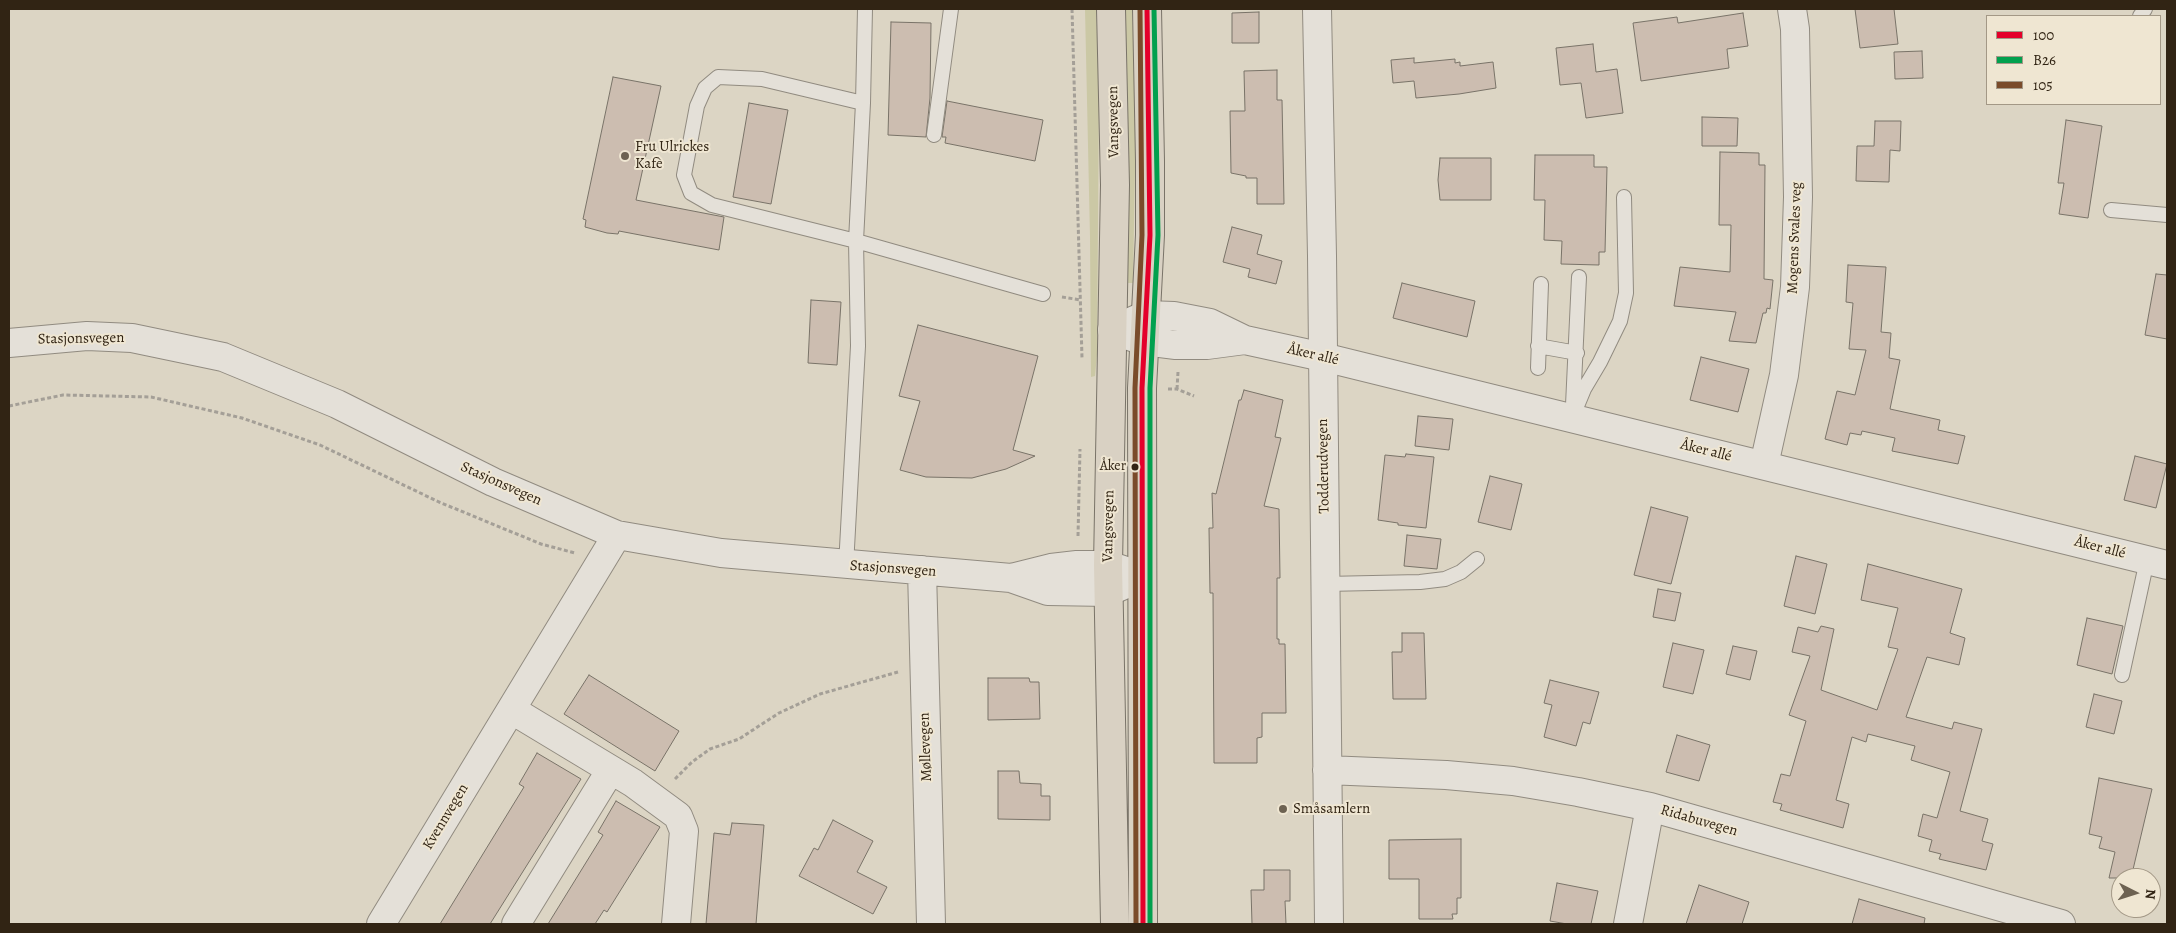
<!DOCTYPE html>
<meta charset="utf-8">
<style>
body{margin:0}
#map{position:relative;width:2176px;height:933px;overflow:hidden;background:#dcd5c4;font-family:Alegreya,serif}
canvas{display:block}
.frame{position:absolute;inset:0;border:10px solid #312414;pointer-events:none}
.legend{position:absolute;left:1986px;top:15px;width:175px;height:90px;box-sizing:border-box;background:#efe6d2;border:1px solid #a39886;margin:0;padding:6px 9px;list-style:none;font-size:15px;color:#312414}
.legend li{display:flex;align-items:center;gap:10px;height:25px}
.legend b{width:25px;border:1px solid #a39886}
.north{position:absolute;left:2111px;top:868px;width:50px;height:50px;box-sizing:border-box;background:#efe6d2;border:1px solid #a39886;border-radius:50%;rotate:95deg;font-size:14px;font-weight:700;line-height:20px;text-align:center;color:#312414}
.north::after{content:'';display:block;margin:auto;width:18px;height:22px;background:#6d6252;clip-path:polygon(50% 0,100% 100%,50% 72%,0 100%)}
</style>
<div id="map">
<canvas width="2176" height="933"></canvas>
<div class="frame"></div>
<ul class="legend">
<li><b style="height:6px;background:#e4002b"></b>100</li>
<li><b style="height:6px;background:#02a04e"></b>B26</li>
<li><b style="height:6px;background:#7a4b2a"></b>105</li>
</ul>
<div class="north">N</div>
</div>
<script>
const ctx = document.querySelector('canvas').getContext('2d');
ctx.lineJoin = 'round';
function paint(path, color) { ctx.fillStyle = color; ctx.fill(path, 'evenodd'); }
const shape = rows => new Path2D(rows.map(r => 'M' + r).join(''));
function stroke(path, color, width, dash) { ctx.strokeStyle = color; ctx.lineWidth = width; ctx.lineCap = dash ? 'butt' : 'round'; ctx.setLineDash(dash || []); ctx.stroke(path); }
function drawText(font, color, halo, rows, align = 'center') {
  ctx.font = font + ' Alegreya,serif'; ctx.lineWidth = 4; ctx.setLineDash([]); ctx.textBaseline = 'middle'; ctx.strokeStyle = halo; ctx.fillStyle = color; for (const [text, x, y, turn = 0] of rows) {
    ctx.save(); ctx.translate(x, y); ctx.rotate((+turn || 0) * Math.PI / 180); ctx.textAlign = isNaN(turn) ? turn : align; if (halo) ctx.strokeText(text, 0, 0); ctx.fillText(text, 0, 0); ctx.restore();
  }
}
paint(shape([
 [1085,9,1096,9,1099,88,1097,355,1095,376,1091,377,1090,237],
 [1125,9,1132,9,1136,109,1133,283,1126,283,1127,168]
]), '#cbc8a5');
const building = shape([
 [1855,9,1894,9,1898,44,1860,48,1855,9],
 [1259,12,1259,43,1232,43,1232,13,1259,12],
 [1743,13,1748,46,1727,49,1729,68,1641,81,1633,23,1677,17,1678,23,1743,13],
 [891,22,931,23,930,98,926,137,888,135,891,22],
 [1593,44,1596,72,1617,69,1623,113,1586,118,1581,83,1560,85,1556,48,1593,44],
 [1922,51,1923,78,1895,79,1894,52,1922,51],
 [1414,58,1414,63,1455,59,1455,63,1460,62,1460,66,1493,62,1496,88,1459,94,1416,98,1414,81,1393,83,1391,60,1414,58],
 [1277,70,1277,100,1282,100,1284,204,1257,204,1257,178,1246,178,1246,176,1231,173,1230,111,1245,111,1244,71,1277,70],
 [613,77,661,86,636,200,724,217,719,250,619,231,618,234,607,233,585,227,586,220,583,219,613,77],
 [947,101,1043,120,1035,161,945,143,946,137,942,137,947,101],
 [749,103,788,110,771,204,733,197,749,103],
 [1702,117,1738,118,1737,146,1702,146,1702,117],
 [2066,120,2102,126,2088,218,2059,214,2064,183,2058,183,2066,120],
 [1875,121,1901,121,1900,151,1890,150,1889,182,1856,181,1857,146,1874,146,1875,121],
 [1720,152,1759,153,1759,165,1765,165,1764,279,1773,280,1770,309,1767,308,1766,313,1763,313,1756,343,1729,341,1736,312,1674,306,1680,267,1730,272,1731,225,1719,225,1720,152],
 [1535,155,1594,155,1594,167,1607,167,1605,252,1599,252,1599,265,1561,264,1562,241,1544,240,1545,200,1534,200,1535,155],
 [1440,158,1491,158,1491,200,1440,200,1438,180,1440,158],
 [1232,227,1262,235,1257,254,1282,261,1276,284,1248,277,1250,269,1223,262,1232,227],
 [1848,265,1886,267,1881,332,1891,333,1889,358,1900,360,1890,409,1940,420,1938,430,1965,436,1958,464,1892,451,1895,438,1862,431,1861,435,1850,433,1847,445,1825,439,1837,391,1855,395,1866,350,1849,349,1853,303,1846,302,1848,265],
 [2156,274,2167,275,2167,339,2145,335,2156,274],
 [1402,283,1475,301,1467,337,1393,318,1402,283],
 [811,300,841,302,837,365,808,363,811,300],
 [918,325,1038,356,1013,450,1035,456,1006,469,972,478,926,477,900,470,920,401,899,396,918,325],
 [1701,357,1749,369,1738,412,1690,400,1701,357],
 [1244,390,1283,400,1275,437,1281,438,1264,506,1279,509,1280,578,1277,578,1277,639,1279,639,1279,644,1285,644,1286,713,1262,713,1262,737,1257,738,1257,763,1214,763,1213,593,1210,593,1209,528,1213,528,1212,493,1216,494,1239,400,1241,400,1244,390],
 [1418,416,1453,419,1449,450,1415,446,1418,416],
 [1406,454,1434,457,1426,528,1398,525,1398,523,1378,520,1385,455,1405,457,1406,454],
 [2135,456,2167,464,2156,508,2124,500,2135,456],
 [1490,476,1522,484,1511,530,1478,522,1490,476],
 [1651,507,1688,517,1671,584,1634,575,1651,507],
 [1407,535,1441,539,1437,569,1404,566,1407,535],
 [1796,556,1827,564,1815,614,1784,606,1796,556],
 [1868,564,1962,589,1950,633,1965,638,1959,665,1927,657,1906,717,1952,729,1954,722,1982,729,1960,811,1988,819,1982,841,1993,844,1986,870,1939,859,1941,854,1929,851,1932,840,1918,836,1923,814,1937,818,1950,772,1911,760,1915,746,1868,734,1866,742,1852,737,1836,800,1849,804,1843,828,1780,810,1782,804,1773,802,1781,774,1790,776,1806,721,1789,715,1810,656,1792,652,1798,627,1818,632,1821,626,1834,629,1821,690,1877,710,1898,649,1888,647,1898,608,1861,600,1868,564],
 [1658,589,1681,593,1675,621,1653,617,1658,589],
 [2087,618,2123,626,2112,674,2077,665,2087,618],
 [1402,633,1424,633,1426,699,1393,699,1392,652,1402,652,1402,633],
 [1673,643,1704,650,1693,694,1663,687,1673,643],
 [1733,646,1757,651,1750,680,1726,674,1733,646],
 [589,675,679,731,655,771,564,714,589,675],
 [988,678,1029,678,1030,682,1039,682,1040,719,988,720,988,678],
 [1550,680,1599,692,1590,724,1583,722,1576,746,1544,737,1552,705,1544,703,1550,680],
 [2094,694,2122,701,2114,734,2086,727,2094,694],
 [1677,735,1710,745,1699,781,1666,772,1677,735],
 [537,753,581,779,490,924,440,924,524,787,519,784,537,753],
 [998,771,1019,771,1020,783,1041,784,1041,796,1050,796,1050,820,998,819,998,771],
 [2099,778,2152,789,2131,878,2109,878,2115,852,2099,848,2102,837,2089,834,2099,778],
 [616,801,660,827,607,912,604,910,595,924,548,924,603,835,598,832,616,801],
 [833,820,873,841,857,872,887,887,873,914,799,876,814,848,818,850,833,820],
 [732,823,764,825,756,924,706,924,714,833,730,835,732,823],
 [1461,839,1461,898,1457,898,1457,914,1452,914,1453,919,1419,919,1419,879,1389,879,1389,840,1461,839],
 [1264,870,1290,870,1290,901,1285,901,1286,924,1252,924,1251,890,1264,890,1264,870],
 [1557,883,1598,891,1591,924,1567,924,1550,921,1557,883],
 [1699,885,1749,902,1742,924,1686,924,1699,885],
 [1859,899,1925,918,1924,924,1852,924,1859,899]
]);
paint(building, '#ccbdb0');
stroke(building, '#797368', 1);
const service = shape([
 [2140,16,2145,9],
 [863,103,762,79,718,77,705,88,697,106,684,175,691,193,712,205,856,241,1043,294],
 [934,135,951,9],
 [2111,210,2167,215],
 [1538,346,1577,353],
 [1538,368,1541,284],
 [1573,405,1579,277],
 [1572,418,1584,389,1600,362,1620,321,1626,293,1624,197],
 [846,566,858,346,856,241,863,103,865,9],
 [1325,584,1420,582,1445,579,1461,572,1477,559],
 [2122,675,2147,560]
]);
const minor = shape([
 [1317,9,1322,256,1329,924],
 [9,343,87,336,132,338,223,357,337,404,493,482,617,535,721,553,1011,578,1048,591,1108,592,1142,577],
 [1764,465,1784,375,1795,287,1798,197,1795,29,1792,9],
 [922,570,931,924],
 [1011,578,1051,568,1077,565,1108,565,1129,572],
 [512,710,633,783,678,816,684,831,676,924],
 [1327,770,1446,775,1513,781,1578,792,1650,807,2061,924],
 [381,924,617,535],
 [516,924,610,771],
 [1628,924,1650,807]
]);
const tertiary = shape([
 [1112,330,1146,315,1174,316,1210,323,1245,340,1323,357,2167,565],
 [1123,334,1144,341,1176,345,1207,345,1245,340]
]);
const trunk = shape([
 [1111,9,1115,185,1108,565,1115,924],
 [1143,924,1142,388,1150,235,1150,161,1147,9]
]);
stroke(service, '#918b80', 16);
stroke(minor, '#918b80', 30);
stroke(tertiary, '#918b80', 30);
stroke(trunk, '#797368', 30);
stroke(shape([
 [1072,9,1082,358],
 [1062,297,1081,300],
 [1168,389,1177,389,1194,396],
 [1177,389,1178,372],
 [9,406,63,395,151,397,242,418,320,445,439,502,541,544,575,553],
 [1078,536,1080,449],
 [675,779,692,762,710,749,739,739,779,713,820,694,898,672]
]), '#a49f97', 3, [4, 2.5]);
stroke(service, '#e4e0d8', 14);
stroke(minor, '#e4e0d8', 28);
stroke(tertiary, '#e4e0d8', 28);
stroke(trunk, '#d9d1c3', 28);
stroke(shape([
 [1143,924,1142,388,1150,235,1147,9]
]), '#e4002b', 5);
stroke(shape([
 [1150,924,1150,388,1158,235,1154,9]
]), '#02a04e', 5);
stroke(shape([
 [1136,924,1135,388,1142,235,1140,9]
]), '#7a4b2a', 5);
for (const [x, y, r, color] of [
 [625,156,5,"#6d6252"],
 [1135,467,4.5,"#312414"],
 [1283,809,5,"#6d6252"]
]) { const dot = new Path2D(); dot.arc(x, y, r, 0, 2 * Math.PI); ctx.fillStyle = color; ctx.fill(dot); stroke(dot, '#efe6d2', 2); }
drawText('14px', '#312414', '#efe6d2', [
 ["Åker",1126,467]
], 'right');
drawText('15px', '#312414', '#efe6d2', [
 ["Vangsvegen",1114,122,-91],
 ["Mogens Svales veg",1795,238,-88],
 ["Stasjonsvegen",81,339,-1],
 ["Åker allé",1313,355,13],
 ["Åker allé",1706,451,14],
 ["Todderudvegen",1324,466,-91],
 ["Stasjonsvegen",501,484,24],
 ["Vangsvegen",1109,526,-89],
 ["Åker allé",2100,548,14],
 ["Stasjonsvegen",893,569,4],
 ["Møllevegen",926,747,-92],
 ["Kvennvegen",446,817,-59],
 ["Ridabuvegen",1699,821,16]
]);
drawText('15px', '#312414', '#efe6d2', [
 ["Fru Ulrickes",635,147],
 ["Kafè",635,164],
 ["Småsamlern",1293,809]
], 'left');
</script>
